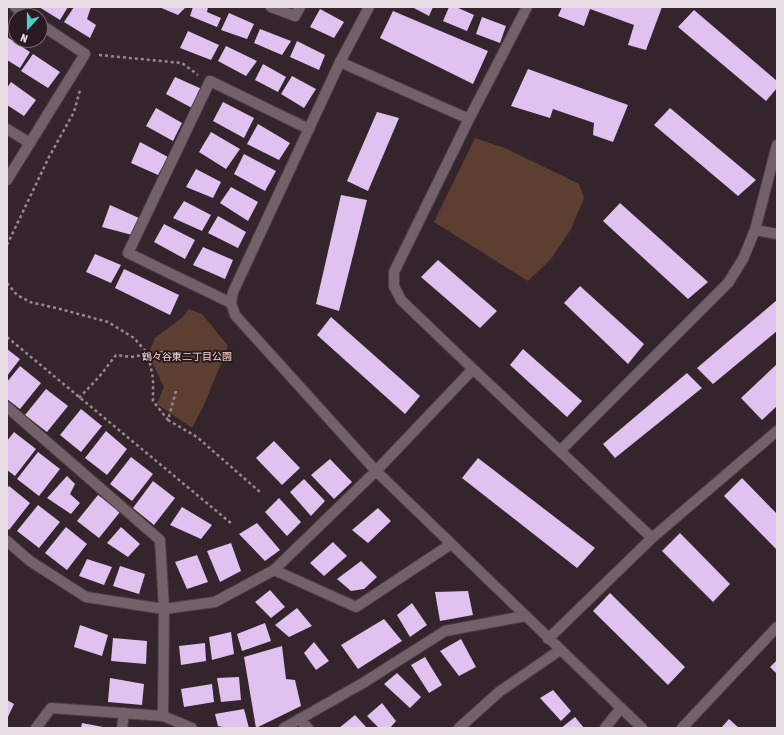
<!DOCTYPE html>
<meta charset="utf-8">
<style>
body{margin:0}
#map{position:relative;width:784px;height:735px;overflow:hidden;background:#34252d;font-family:"Asap Condensed",sans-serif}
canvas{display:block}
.frame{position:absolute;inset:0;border:8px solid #e8dee3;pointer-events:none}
.north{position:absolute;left:8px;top:8px;width:40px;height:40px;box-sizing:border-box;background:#2a1b23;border:1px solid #766970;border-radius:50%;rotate:201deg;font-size:11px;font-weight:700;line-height:16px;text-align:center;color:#e8dee3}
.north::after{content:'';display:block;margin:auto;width:14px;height:18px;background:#52cdcf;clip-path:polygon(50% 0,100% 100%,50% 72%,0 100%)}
</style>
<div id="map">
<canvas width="784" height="735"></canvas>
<div class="frame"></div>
<div class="north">N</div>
</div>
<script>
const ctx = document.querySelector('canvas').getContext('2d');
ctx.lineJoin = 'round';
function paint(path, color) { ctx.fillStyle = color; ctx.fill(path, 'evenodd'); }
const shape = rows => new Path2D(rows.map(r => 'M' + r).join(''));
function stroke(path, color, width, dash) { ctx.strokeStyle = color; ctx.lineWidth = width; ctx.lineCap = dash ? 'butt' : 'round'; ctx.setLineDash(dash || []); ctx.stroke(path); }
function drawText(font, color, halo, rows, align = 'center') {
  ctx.font = font + ' "Asap Condensed","Noto Sans JP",sans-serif'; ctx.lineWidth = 4; ctx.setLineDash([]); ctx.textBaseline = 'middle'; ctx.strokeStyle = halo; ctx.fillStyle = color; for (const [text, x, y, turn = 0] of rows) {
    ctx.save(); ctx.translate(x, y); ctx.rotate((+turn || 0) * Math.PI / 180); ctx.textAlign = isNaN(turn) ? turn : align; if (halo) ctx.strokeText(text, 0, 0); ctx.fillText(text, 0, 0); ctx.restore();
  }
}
paint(shape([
 [475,138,505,148,579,184,584,198,571,229,551,259,528,281,434,222],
 [189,309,202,314,228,346,204,405,192,428,157,404,164,387,148,354,155,338,183,317]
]), '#5d3f32');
paint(shape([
 [39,7,68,7,60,20],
 [74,7,91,7,87,19,96,25,90,38,64,22],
 [159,7,186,7,178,15],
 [193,7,208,7,207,12,221,18,217,27,190,16],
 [412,7,433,7,429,16],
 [449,7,456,7,474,15,467,31,443,21],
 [562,7,662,7,646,50,628,45,634,25,590,9,584,26,558,16],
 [320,9,344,22,334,38,310,27],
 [694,10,777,81,777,88,766,101,678,27],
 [393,11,488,51,473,84,380,38],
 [229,13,254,24,247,39,221,30],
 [482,17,506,26,500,43,476,34],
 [260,29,291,41,282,55,254,43],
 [188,31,219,45,211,60,180,48],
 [7,37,30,52,20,68,7,60],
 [297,41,325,55,319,70,290,57],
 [226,46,257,61,246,76,218,61],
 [33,54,60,72,48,88,21,71],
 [263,64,286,77,278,92,255,80],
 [528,69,628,105,613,142,593,135,594,123,553,109,550,118,511,106],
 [292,76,316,89,304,108,281,94],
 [175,77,202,89,192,108,166,94],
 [11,82,36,100,24,116,7,105,7,88],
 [223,102,254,118,244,138,213,121],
 [156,108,182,123,173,141,146,126],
 [670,108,756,180,738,196,654,125],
 [377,112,399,118,368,191,347,181],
 [258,124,290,143,279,160,247,144],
 [211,132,240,149,226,169,199,152],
 [140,142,168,157,158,175,131,163],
 [244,154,276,171,265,191,234,174],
 [196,169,221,182,213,198,186,187],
 [231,187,258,202,248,221,220,203],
 [341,195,367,200,339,311,316,304],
 [184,201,211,215,202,231,173,218],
 [620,203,708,282,688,299,603,221],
 [110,205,139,218,132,235,102,227],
 [218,216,246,232,238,248,208,233],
 [164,224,195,240,185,259,154,242],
 [203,247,233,260,225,279,193,265],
 [95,254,121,265,111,283,86,272],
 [438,260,497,311,480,328,421,277],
 [124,269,179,295,170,315,115,288],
 [580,286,644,344,628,364,564,303],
 [777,300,777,331,713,384,697,368],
 [331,317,420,396,405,414,317,335],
 [7,349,20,359,7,376],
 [523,349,582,401,567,417,510,365],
 [777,364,777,406,762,420,741,398],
 [20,366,41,383,20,409,7,399,7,382],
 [687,373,702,388,615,458,603,444],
 [46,389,68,406,47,432,25,415],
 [81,409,102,426,81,452,60,435],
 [106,431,127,449,107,475,85,458],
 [14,432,36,449,15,476,7,470,7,441],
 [274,441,300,468,282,485,256,458],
 [38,452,60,469,39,496,17,479],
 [131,457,153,474,132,501,110,484],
 [478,458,595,548,577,568,462,478],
 [330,459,352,482,334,499,311,475],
 [67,476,75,484,70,494,80,503,71,514,47,498],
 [742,478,777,514,777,550,724,496],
 [304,479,325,501,311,516,290,492],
 [153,481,175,498,154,525,133,508],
 [9,486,30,503,9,530,7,528,7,488],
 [98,495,120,512,99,538,77,521],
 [279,498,301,522,287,536,265,512],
 [38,505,60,522,39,548,17,531],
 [182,507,212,525,201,539,170,525],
 [378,508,391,521,368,543,352,530],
 [257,523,280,550,265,561,239,534],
 [66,527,87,544,67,570,45,553],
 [121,527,140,544,128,557,107,543],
 [680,533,730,584,713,602,662,551],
 [333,542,347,556,324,576,310,563],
 [231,543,241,571,220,582,207,551],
 [197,555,208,582,187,589,175,562],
 [87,559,112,567,104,585,79,576],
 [361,561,377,577,364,589,351,591,337,579],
 [120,566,145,574,139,594,113,586],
 [270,590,285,607,271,618,255,602],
 [468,591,473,615,440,621,435,592],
 [610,593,685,667,668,685,593,611],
 [412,603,427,625,410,637,397,615],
 [297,608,312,626,289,637,275,625],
 [384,619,402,641,358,669,341,645],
 [265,623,271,641,242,651,237,634],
 [80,625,108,635,102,656,74,647],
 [231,632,234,654,212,660,209,637],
 [113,638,147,641,146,664,111,661],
 [461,639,476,667,459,676,440,651],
 [314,642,329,661,316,670,304,653],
 [205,643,206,661,181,665,179,646],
 [282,646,286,679,295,680,301,706,256,728,244,657],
 [425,657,442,685,429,693,411,665],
 [777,660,777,674,770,667],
 [397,673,421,697,410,708,384,684],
 [239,677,241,700,221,702,217,678],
 [110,678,144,684,142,705,108,702],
 [212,684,214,702,184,707,181,689],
 [553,690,571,711,561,721,540,698],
 [7,700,14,704,7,719],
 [382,703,396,721,390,728,379,728,367,716],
 [244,709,249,728,228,728,218,726,215,714],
 [355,715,367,728,339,728],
 [575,717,584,728,561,728],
 [729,719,739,728,721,728],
 [82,723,103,727,103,728,81,728]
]), '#e1c1f0');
const service = shape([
 [122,728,124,713],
 [682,728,777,627]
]);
const minor = shape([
 [15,7,28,16],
 [271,7,295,16,300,7],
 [340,62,469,119],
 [7,129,30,143],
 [7,180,85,54,40,24],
 [755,230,777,234],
 [231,303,128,253,210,81,309,129],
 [473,369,652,538],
 [7,407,160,540,164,609,163,716],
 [560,451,728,283,743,259,755,230,777,145],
 [7,541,30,561,86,597,164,609,215,602,274,570,376,471,473,369,401,300,394,286,394,272,469,119,527,7],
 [274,570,356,607,451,544],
 [548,639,652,538,777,431],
 [621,708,642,728],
 [299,719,308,728],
 [36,728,51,708,163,716,192,728],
 [284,728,363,683,445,631,525,616],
 [459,728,499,692,560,650]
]);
const tertiary = shape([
 [369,7,340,62,233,292,231,303,235,315,376,471,621,708,605,728]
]);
stroke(service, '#4c4046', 12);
stroke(minor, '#4c4046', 12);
stroke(tertiary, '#4c4046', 12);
stroke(shape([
 [99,55,182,63,198,75],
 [7,245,49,157,74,112,80,90],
 [7,283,17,295,30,302,60,309,108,322,134,338,148,354],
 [7,337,232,524],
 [163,352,148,354,153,378,153,401,168,420],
 [176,391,168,420,197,437,260,492],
 [79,398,99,377,116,355,131,357,148,354]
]), '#968990', 2.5, [3, 3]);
stroke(service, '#73616a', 10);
stroke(minor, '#73616a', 10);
stroke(tertiary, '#73616a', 10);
drawText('10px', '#fbdacc', '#2a1b23', [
 ["鶴々谷東二丁目公園",187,357]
]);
</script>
